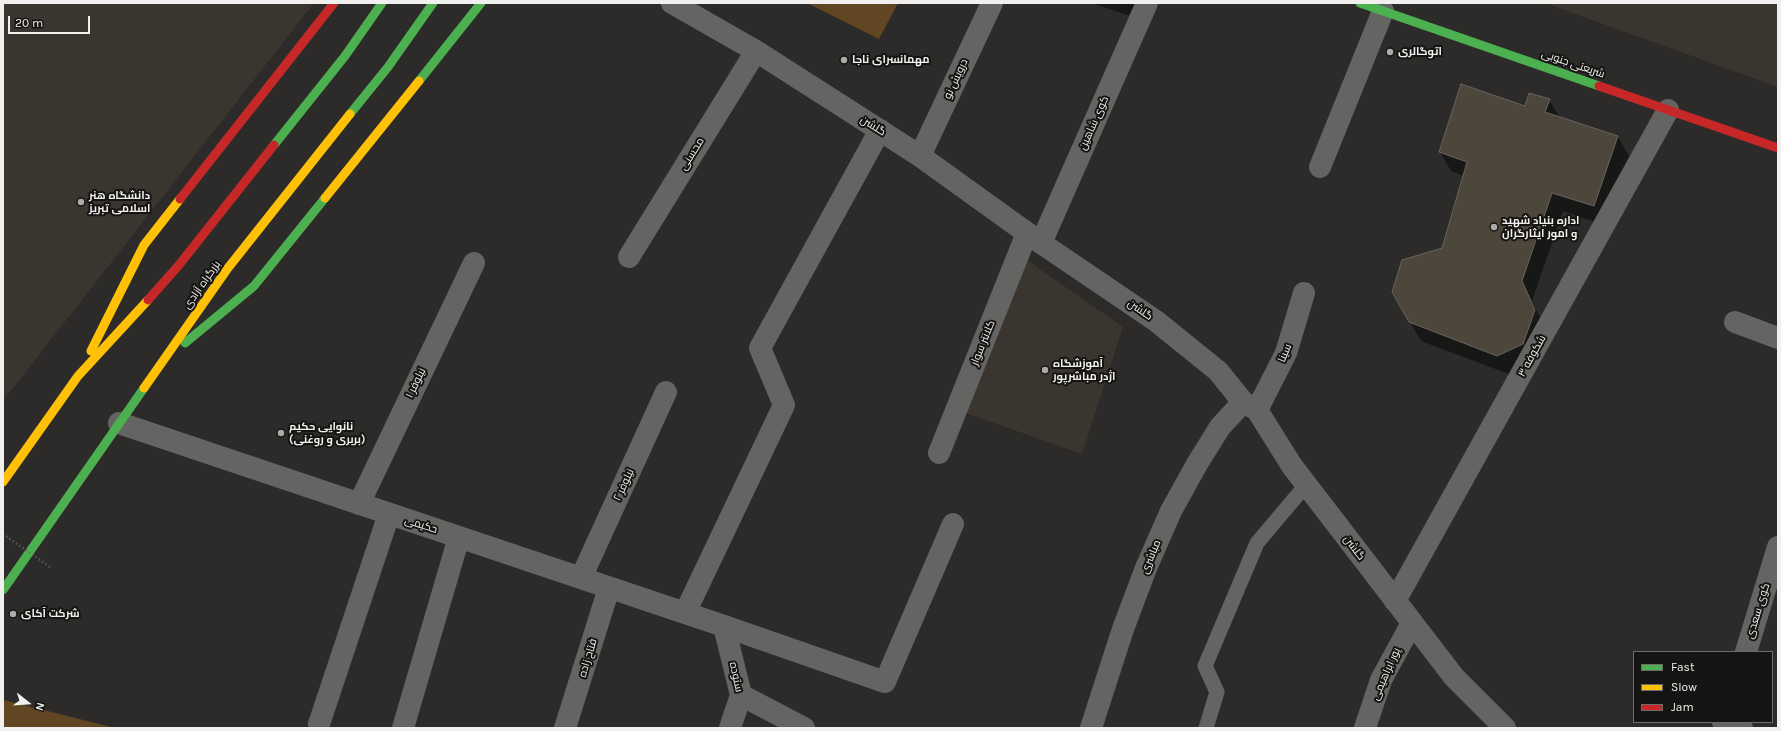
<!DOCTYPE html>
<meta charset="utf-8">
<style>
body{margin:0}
#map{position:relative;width:1781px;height:731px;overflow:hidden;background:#2c2b29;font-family:Karla,sans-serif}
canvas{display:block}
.frame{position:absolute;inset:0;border:4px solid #f1f0ee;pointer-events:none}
.legend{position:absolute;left:1633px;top:651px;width:140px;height:72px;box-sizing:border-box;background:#151412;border:1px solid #6d6c6a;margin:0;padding:5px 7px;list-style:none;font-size:12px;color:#f1f0ee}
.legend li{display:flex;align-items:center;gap:8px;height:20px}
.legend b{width:20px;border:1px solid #6d6c6a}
.north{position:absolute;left:8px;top:683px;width:40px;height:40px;-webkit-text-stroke:3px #151412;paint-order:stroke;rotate:107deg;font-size:11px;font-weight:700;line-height:16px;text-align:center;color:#f1f0ee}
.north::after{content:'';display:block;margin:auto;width:14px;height:18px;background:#f1f0ee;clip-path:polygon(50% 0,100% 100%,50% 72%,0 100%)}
.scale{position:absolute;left:8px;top:16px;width:82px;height:18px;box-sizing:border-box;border:2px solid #f1f0ee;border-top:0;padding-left:5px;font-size:12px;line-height:14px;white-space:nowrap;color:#f1f0ee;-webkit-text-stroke:3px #151412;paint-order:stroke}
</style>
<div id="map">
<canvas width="1781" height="731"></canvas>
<div class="frame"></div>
<ul class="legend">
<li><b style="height:5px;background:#4caf50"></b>Fast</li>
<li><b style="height:5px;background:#ffc107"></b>Slow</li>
<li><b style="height:5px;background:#c62828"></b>Jam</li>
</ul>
<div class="north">N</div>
<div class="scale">20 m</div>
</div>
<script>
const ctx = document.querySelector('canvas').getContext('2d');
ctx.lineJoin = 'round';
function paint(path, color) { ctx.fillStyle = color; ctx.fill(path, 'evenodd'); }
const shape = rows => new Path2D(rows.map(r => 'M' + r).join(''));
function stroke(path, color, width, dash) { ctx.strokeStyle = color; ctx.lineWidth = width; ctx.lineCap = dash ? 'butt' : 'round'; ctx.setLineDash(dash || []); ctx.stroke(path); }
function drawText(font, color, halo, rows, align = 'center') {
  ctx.font = font + ' Karla,Cairo,sans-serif'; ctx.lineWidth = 4; ctx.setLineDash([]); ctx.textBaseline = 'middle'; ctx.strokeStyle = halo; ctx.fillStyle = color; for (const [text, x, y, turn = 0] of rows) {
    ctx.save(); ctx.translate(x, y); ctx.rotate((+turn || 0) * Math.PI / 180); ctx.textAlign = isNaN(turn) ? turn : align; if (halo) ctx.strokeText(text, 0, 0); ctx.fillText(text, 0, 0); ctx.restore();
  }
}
paint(shape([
 [3,3,314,3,3,401],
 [1545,3,1778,3,1778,87],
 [1024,258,1123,327,1082,454,963,412]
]), '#3a352f');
paint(shape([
 [807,3,898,3,879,39],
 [4,700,115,728,3,728]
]), '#604622');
paint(shape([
 [1091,3,1153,3,1146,21],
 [1549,100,1560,118,1618,137,1629,156,1604,225,1563,211,1532,301,1546,330,1509,374,1421,341,1393,292,1443,249,1464,176,1451,171,1440,152,1526,108]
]), '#0007');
const building = shape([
 [1461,84,1525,106,1529,93,1550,99,1545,112,1618,136,1594,206,1552,193,1522,281,1535,310,1523,344,1497,356,1409,322,1392,292,1402,260,1442,248,1467,162,1439,152,1461,84]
]);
paint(building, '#4d463a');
stroke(building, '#666563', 1);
stroke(shape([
 [1206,728,1217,692,1205,666,1257,543,1306,485]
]), '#646463', 15);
stroke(shape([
 [672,3,756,51,920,156,1041,243,1156,321,1218,371,1243,402,1257,410,1292,466,1454,677,1505,728],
 [920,156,992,3],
 [1320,167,1383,11],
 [1041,243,1147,3],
 [629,257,756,51],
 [1735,322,1778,338],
 [1257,410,1286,353,1304,293],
 [119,423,724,626,885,682,953,524],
 [939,453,1027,233],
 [359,504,474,263],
 [581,578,666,392],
 [1395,601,1668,110],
 [685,613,784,405,760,348,880,130],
 [724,626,741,695,730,728],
 [1746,652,1778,547],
 [741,695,804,728],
 [1723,722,1742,728],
 [319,724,389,514],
 [403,728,459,537],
 [565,728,609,588],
 [1091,728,1123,629,1146,568,1171,511,1197,464,1220,427,1243,402],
 [1365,728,1381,680,1412,623]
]), '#646463', 22);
stroke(shape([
 [1360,3,1599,86],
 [419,81,481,3],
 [350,114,388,67,433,3],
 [274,145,345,56,382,3],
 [185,343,254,286,325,198],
 [3,590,144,388]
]), '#4caf50', 9);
stroke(shape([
 [325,198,419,81],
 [91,351,144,245,180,199],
 [144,388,228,268,350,114],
 [3,482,78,376,148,300]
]), '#ffc107', 9);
stroke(shape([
 [1599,86,1778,148],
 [180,199,334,3],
 [148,300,179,265,274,145]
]), '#c62828', 9);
stroke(shape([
 [3,534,50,567]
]), '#686765', 2.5, [1, 3]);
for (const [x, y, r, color] of [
 [1390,52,4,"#acaba9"],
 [844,60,4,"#acaba9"],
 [81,202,4,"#acaba9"],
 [1494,227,4,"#acaba9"],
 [1045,370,4,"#acaba9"],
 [281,433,4,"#acaba9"],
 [13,614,4,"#acaba9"]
]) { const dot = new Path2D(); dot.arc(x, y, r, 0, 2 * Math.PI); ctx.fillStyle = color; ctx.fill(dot); stroke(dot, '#151412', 1.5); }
drawText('bold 11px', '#f1f0ee', '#151412', [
 ["اتوگالری",1398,52],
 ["مهمانسرای ناجا",852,60],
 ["دانشگاه هنر",89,196],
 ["اسلامی تبریز",89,209],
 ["اداره بنیاد شهید",1502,221],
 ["و امور ایثارگران",1502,234],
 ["آموزشگاه",1053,364],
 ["اژدر مباشرپور",1053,377],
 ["نانوایی حکیم",289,427],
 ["(بربری و روغنی)",289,440],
 ["شرکت آکای",21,614]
], 'left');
drawText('11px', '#f1f0ee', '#151412', [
 ["شریعتی جنوبی",1573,64,19],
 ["درویش نو",956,79,-65],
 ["کوی شاهین",1094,123,-66],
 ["گلشن",873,126,32],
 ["محسنی",692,154,-58],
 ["بزرگراه آزادی",202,285,-55],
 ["گلشن",1140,310,34],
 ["کلانتر سوار",983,343,-68],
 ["سینا",1285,353,-67],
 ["شکوفه ۳",1532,356,-61],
 ["نیلوفر ۱",416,383,-64],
 ["نیلوفر ۲",624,485,-65],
 ["حکیمی",421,525,18],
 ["گلشن",1354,548,53],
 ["مباشری",1151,557,-67],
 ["کوی سعدی",1758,611,-73],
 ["فتاح زاده",588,658,-73],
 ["پور ابراهیمی",1386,674,-66],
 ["ستوده",736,677,78]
]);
</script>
